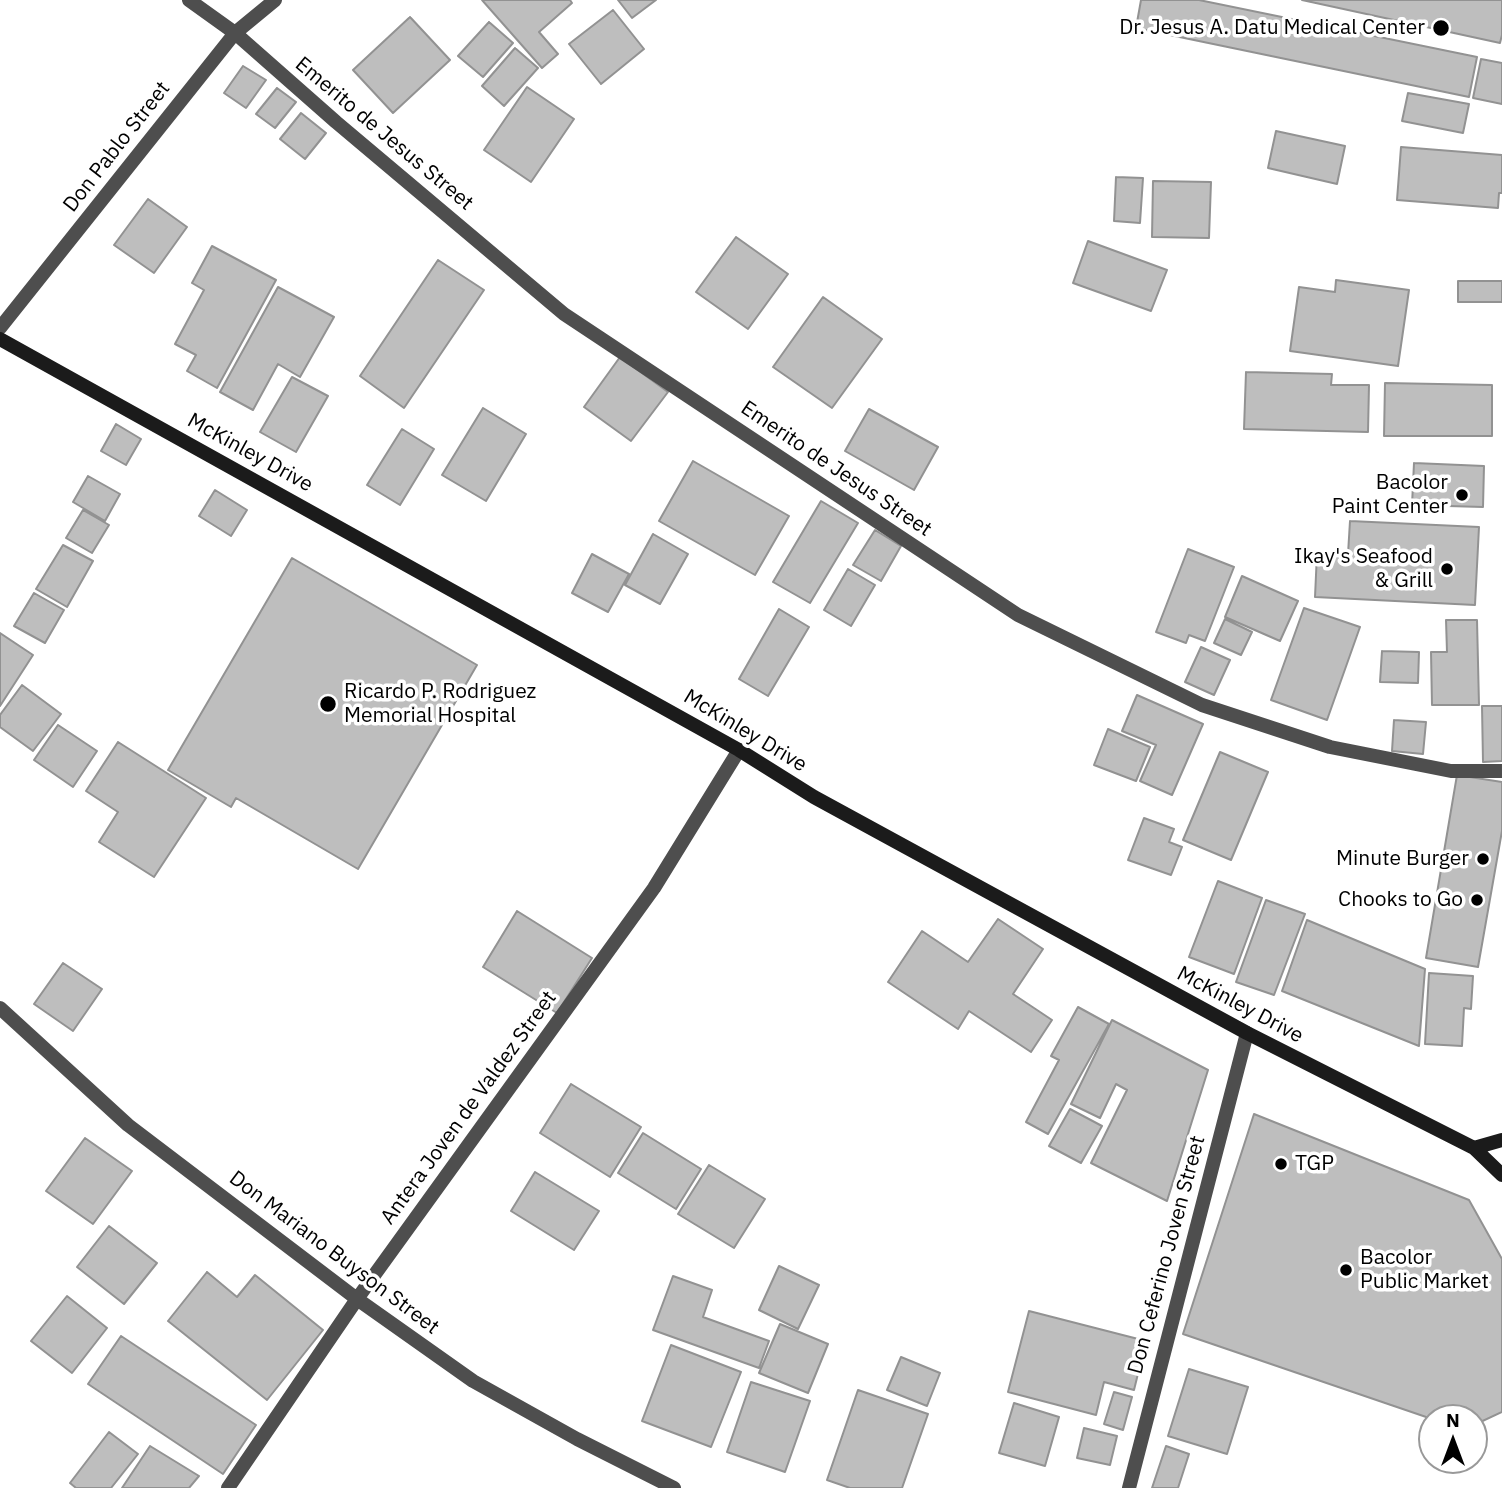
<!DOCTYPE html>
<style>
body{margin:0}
#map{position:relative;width:1502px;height:1488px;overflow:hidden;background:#fff;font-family:"IBM Plex Sans",sans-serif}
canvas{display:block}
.north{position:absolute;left:1418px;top:1404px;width:70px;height:70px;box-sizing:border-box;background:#fff;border:2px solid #999;border-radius:50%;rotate:0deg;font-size:19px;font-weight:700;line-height:28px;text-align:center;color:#000}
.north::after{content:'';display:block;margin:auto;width:24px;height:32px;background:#000;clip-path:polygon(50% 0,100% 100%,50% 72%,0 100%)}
</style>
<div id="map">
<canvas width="1502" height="1488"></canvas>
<div class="north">N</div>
</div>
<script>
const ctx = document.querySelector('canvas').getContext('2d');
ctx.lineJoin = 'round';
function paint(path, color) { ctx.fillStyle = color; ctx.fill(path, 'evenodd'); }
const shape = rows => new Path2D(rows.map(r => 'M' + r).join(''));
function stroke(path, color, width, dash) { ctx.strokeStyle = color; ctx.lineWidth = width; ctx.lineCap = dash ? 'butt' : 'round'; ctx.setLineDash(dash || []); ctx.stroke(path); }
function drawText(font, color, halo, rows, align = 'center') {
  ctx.font = font + ' "IBM Plex Sans",sans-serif'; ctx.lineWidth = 7; ctx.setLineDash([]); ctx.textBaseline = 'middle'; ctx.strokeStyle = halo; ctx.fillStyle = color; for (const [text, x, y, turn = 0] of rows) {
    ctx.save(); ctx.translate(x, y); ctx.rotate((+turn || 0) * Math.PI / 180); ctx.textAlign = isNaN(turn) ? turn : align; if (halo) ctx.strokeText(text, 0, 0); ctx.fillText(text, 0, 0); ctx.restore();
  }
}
const building = shape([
 [482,0,570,0,572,3,539,32,558,54,542,68,482,0],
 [618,0,656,0,632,18,618,0],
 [1141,0,1199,0,1477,57,1469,97,1136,28,1141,0],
 [1302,0,1502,0,1502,35,1500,43,1302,0],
 [613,10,644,49,601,84,569,44,613,10],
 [410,17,450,60,393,113,353,70,410,17],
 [489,22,513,43,483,77,458,56,489,22],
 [515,48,538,68,504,106,482,86,515,48],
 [1481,59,1502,63,1502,104,1473,98,1481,59],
 [243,66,266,80,246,108,224,93,243,66],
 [527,87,574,119,531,182,484,150,527,87],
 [277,88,296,102,275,128,256,114,277,88],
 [1408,93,1469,104,1463,133,1402,121,1408,93],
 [301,113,326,133,305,159,280,139,301,113],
 [1276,131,1345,146,1337,184,1268,168,1276,131],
 [1401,147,1502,155,1502,193,1499,193,1498,208,1397,200,1401,147],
 [1116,177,1143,178,1140,223,1114,221,1116,177],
 [1153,181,1211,182,1209,238,1152,237,1153,181],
 [148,199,187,227,154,273,114,245,148,199],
 [736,237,788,274,748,329,696,292,736,237],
 [1088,241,1167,270,1151,311,1073,283,1088,241],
 [212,246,276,280,217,388,187,371,196,355,175,344,204,290,192,283,212,246],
 [438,260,484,290,404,408,360,376,438,260],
 [1336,280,1409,290,1398,366,1290,351,1299,287,1335,292,1336,280],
 [1458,281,1502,281,1502,302,1458,302,1458,281],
 [278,287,334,317,300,377,278,364,253,410,220,392,278,287],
 [823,297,882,339,832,408,773,367,823,297],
 [620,357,668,392,631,441,584,407,620,357],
 [1246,372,1332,374,1331,385,1369,385,1368,432,1244,429,1246,372],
 [292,377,328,396,296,452,260,432,292,377],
 [1385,383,1492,385,1492,436,1384,436,1385,383],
 [483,408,526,434,486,501,442,475,483,408],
 [869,409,938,447,914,490,845,451,869,409],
 [116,424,141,439,126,465,101,451,116,424],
 [402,429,434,449,400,505,367,485,402,429],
 [693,461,789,516,755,575,659,521,693,461],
 [1414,463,1484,466,1483,507,1412,505,1414,463],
 [88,476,120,494,105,521,73,502,88,476],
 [215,490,247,510,231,536,199,516,215,490],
 [821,501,858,523,810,603,773,582,821,501],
 [83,510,109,525,92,553,66,538,83,510],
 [1350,521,1479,527,1475,605,1315,597,1317,553,1348,554,1350,521],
 [875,530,901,546,881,581,853,565,875,530],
 [653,534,688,554,660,604,625,585,653,534],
 [63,545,93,561,67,607,36,589,63,545],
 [1188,549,1234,567,1205,641,1189,635,1186,643,1156,632,1188,549],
 [592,554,629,574,608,612,572,593,592,554],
 [292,558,477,665,358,869,236,798,231,807,168,770,292,558],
 [848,569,875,585,851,626,824,610,848,569],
 [1242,576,1298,601,1280,641,1225,617,1242,576],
 [34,593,64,610,45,643,14,626,34,593],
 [1304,608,1360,627,1327,720,1271,700,1304,608],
 [779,609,809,627,768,696,739,679,779,609],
 [1225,619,1252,632,1241,655,1214,643,1225,619],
 [1446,620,1477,620,1479,705,1432,705,1431,652,1447,652,1446,620],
 [0,633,33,655,0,706,0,633],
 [1201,647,1230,660,1214,695,1185,682,1201,647],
 [1382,651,1419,652,1418,683,1380,682,1382,651],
 [22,685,61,714,33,751,0,727,0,715,22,685],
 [1137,695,1203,724,1172,795,1140,781,1156,745,1122,731,1137,695],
 [1482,706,1502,706,1502,761,1483,762,1482,706],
 [1394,720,1426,722,1423,754,1392,751,1394,720],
 [58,725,97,751,73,787,34,760,58,725],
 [1108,729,1150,747,1136,781,1094,765,1108,729],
 [118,742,206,798,154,877,99,842,118,812,86,791,118,742],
 [1220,752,1268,772,1231,860,1183,840,1220,752],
 [1457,775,1502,782,1502,831,1478,967,1426,958,1457,775],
 [1144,818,1174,829,1169,842,1182,847,1171,875,1128,860,1144,818],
 [1218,881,1262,898,1234,974,1189,957,1218,881],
 [1266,900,1305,914,1274,995,1236,982,1266,900],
 [517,911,592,958,557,1013,483,967,517,911],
 [998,919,1043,949,1013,994,1052,1020,1031,1052,969,1011,958,1029,888,982,922,931,968,962,998,919],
 [1307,920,1425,969,1419,1046,1282,991,1307,920],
 [63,963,102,989,73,1031,34,1004,63,963],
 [1429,973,1473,976,1471,1009,1464,1008,1462,1046,1425,1044,1429,973],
 [1078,1007,1109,1024,1048,1134,1026,1122,1059,1060,1051,1056,1078,1007],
 [1112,1020,1208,1070,1167,1201,1091,1163,1127,1090,1116,1084,1100,1118,1071,1104,1112,1020],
 [571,1084,641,1127,610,1177,540,1133,571,1084],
 [1070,1109,1102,1126,1081,1163,1049,1146,1070,1109],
 [1254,1114,1469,1200,1502,1259,1502,1412,1474,1425,1474,1418,1432,1419,1183,1334,1254,1114],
 [643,1133,701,1169,676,1209,618,1173,643,1133],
 [85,1138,132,1171,93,1224,46,1191,85,1138],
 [709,1165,765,1199,734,1248,678,1214,709,1165],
 [535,1172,599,1211,574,1250,511,1211,535,1172],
 [109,1226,157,1263,124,1304,77,1267,109,1226],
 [779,1266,819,1285,798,1329,759,1310,779,1266],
 [207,1272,237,1297,255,1275,323,1330,267,1400,168,1321,207,1272],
 [673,1276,712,1290,703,1317,769,1341,759,1368,653,1330,673,1276],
 [67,1296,107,1328,72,1373,31,1341,67,1296],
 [1029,1311,1146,1341,1134,1390,1104,1382,1096,1415,1008,1392,1029,1311],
 [780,1324,828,1344,808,1393,759,1373,780,1324],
 [121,1336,256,1425,223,1474,88,1384,121,1336],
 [671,1345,741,1372,711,1447,642,1421,671,1345],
 [901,1357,940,1373,927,1406,887,1390,901,1357],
 [1189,1369,1248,1387,1227,1454,1168,1436,1189,1369],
 [751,1382,810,1401,785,1472,727,1452,751,1382],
 [858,1390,928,1414,902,1488,850,1488,827,1480,858,1390],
 [1114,1392,1132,1397,1123,1430,1104,1424,1114,1392],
 [1014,1403,1059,1417,1045,1466,999,1453,1014,1403],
 [1084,1428,1117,1436,1110,1465,1077,1458,1084,1428],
 [109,1432,138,1454,111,1488,76,1488,70,1483,109,1432],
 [150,1446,199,1476,189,1488,122,1488,150,1446],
 [1166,1446,1189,1454,1178,1488,1152,1488,1166,1446]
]);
paint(building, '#bebebe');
stroke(building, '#929292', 2);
stroke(shape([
 [189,0,235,33,336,122,564,314,1018,615,1202,705,1330,747,1451,771,1502,771],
 [0,328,235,33,275,0],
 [0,1008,128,1125,357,1299,473,1381,577,1439,674,1488],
 [228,1488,357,1299,654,888,739,750],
 [1129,1488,1247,1033]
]), '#4e4e4e', 14);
stroke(shape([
 [0,339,739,750,814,797,1247,1033,1474,1148,1502,1175],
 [1474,1148,1502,1140]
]), '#1b1b1b', 14);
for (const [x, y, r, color] of [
 [1441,28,9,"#000"],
 [1462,495,7,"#000"],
 [1447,569,7,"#000"],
 [328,704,9,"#000"],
 [1483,859,7,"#000"],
 [1477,900,7,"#000"],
 [1281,1164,7,"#000"],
 [1346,1270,7,"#000"]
]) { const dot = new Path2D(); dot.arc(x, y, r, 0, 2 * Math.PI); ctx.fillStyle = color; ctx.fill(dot); stroke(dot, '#fff', 2.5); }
drawText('21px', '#000', '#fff', [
 ["Dr. Jesus A. Datu Medical Center",1425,28],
 ["Bacolor",1448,483],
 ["Paint Center",1448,507],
 ["Ikay's Seafood",1433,557],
 ["& Grill",1433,581],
 ["Ricardo P. Rodriguez",344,692,"left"],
 ["Memorial Hospital",344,716,"left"],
 ["Minute Burger",1469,859],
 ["Chooks to Go",1463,900],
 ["TGP",1295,1164,"left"],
 ["Bacolor",1360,1258,"left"],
 ["Public Market",1360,1282,"left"]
], 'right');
drawText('21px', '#000', '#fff', [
 ["Emerito de Jesus Street",384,134,40],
 ["Don Pablo Street",117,147,-52],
 ["McKinley Drive",250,453,29],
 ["Emerito de Jesus Street",836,469,34],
 ["McKinley Drive",745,731,31],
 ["McKinley Drive",1240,1005,28],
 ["Antera Joven de Valdez Street",469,1108,-54],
 ["Don Mariano Buyson Street",334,1253,37],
 ["Don Ceferino Joven Street",1167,1255,-75]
]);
</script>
